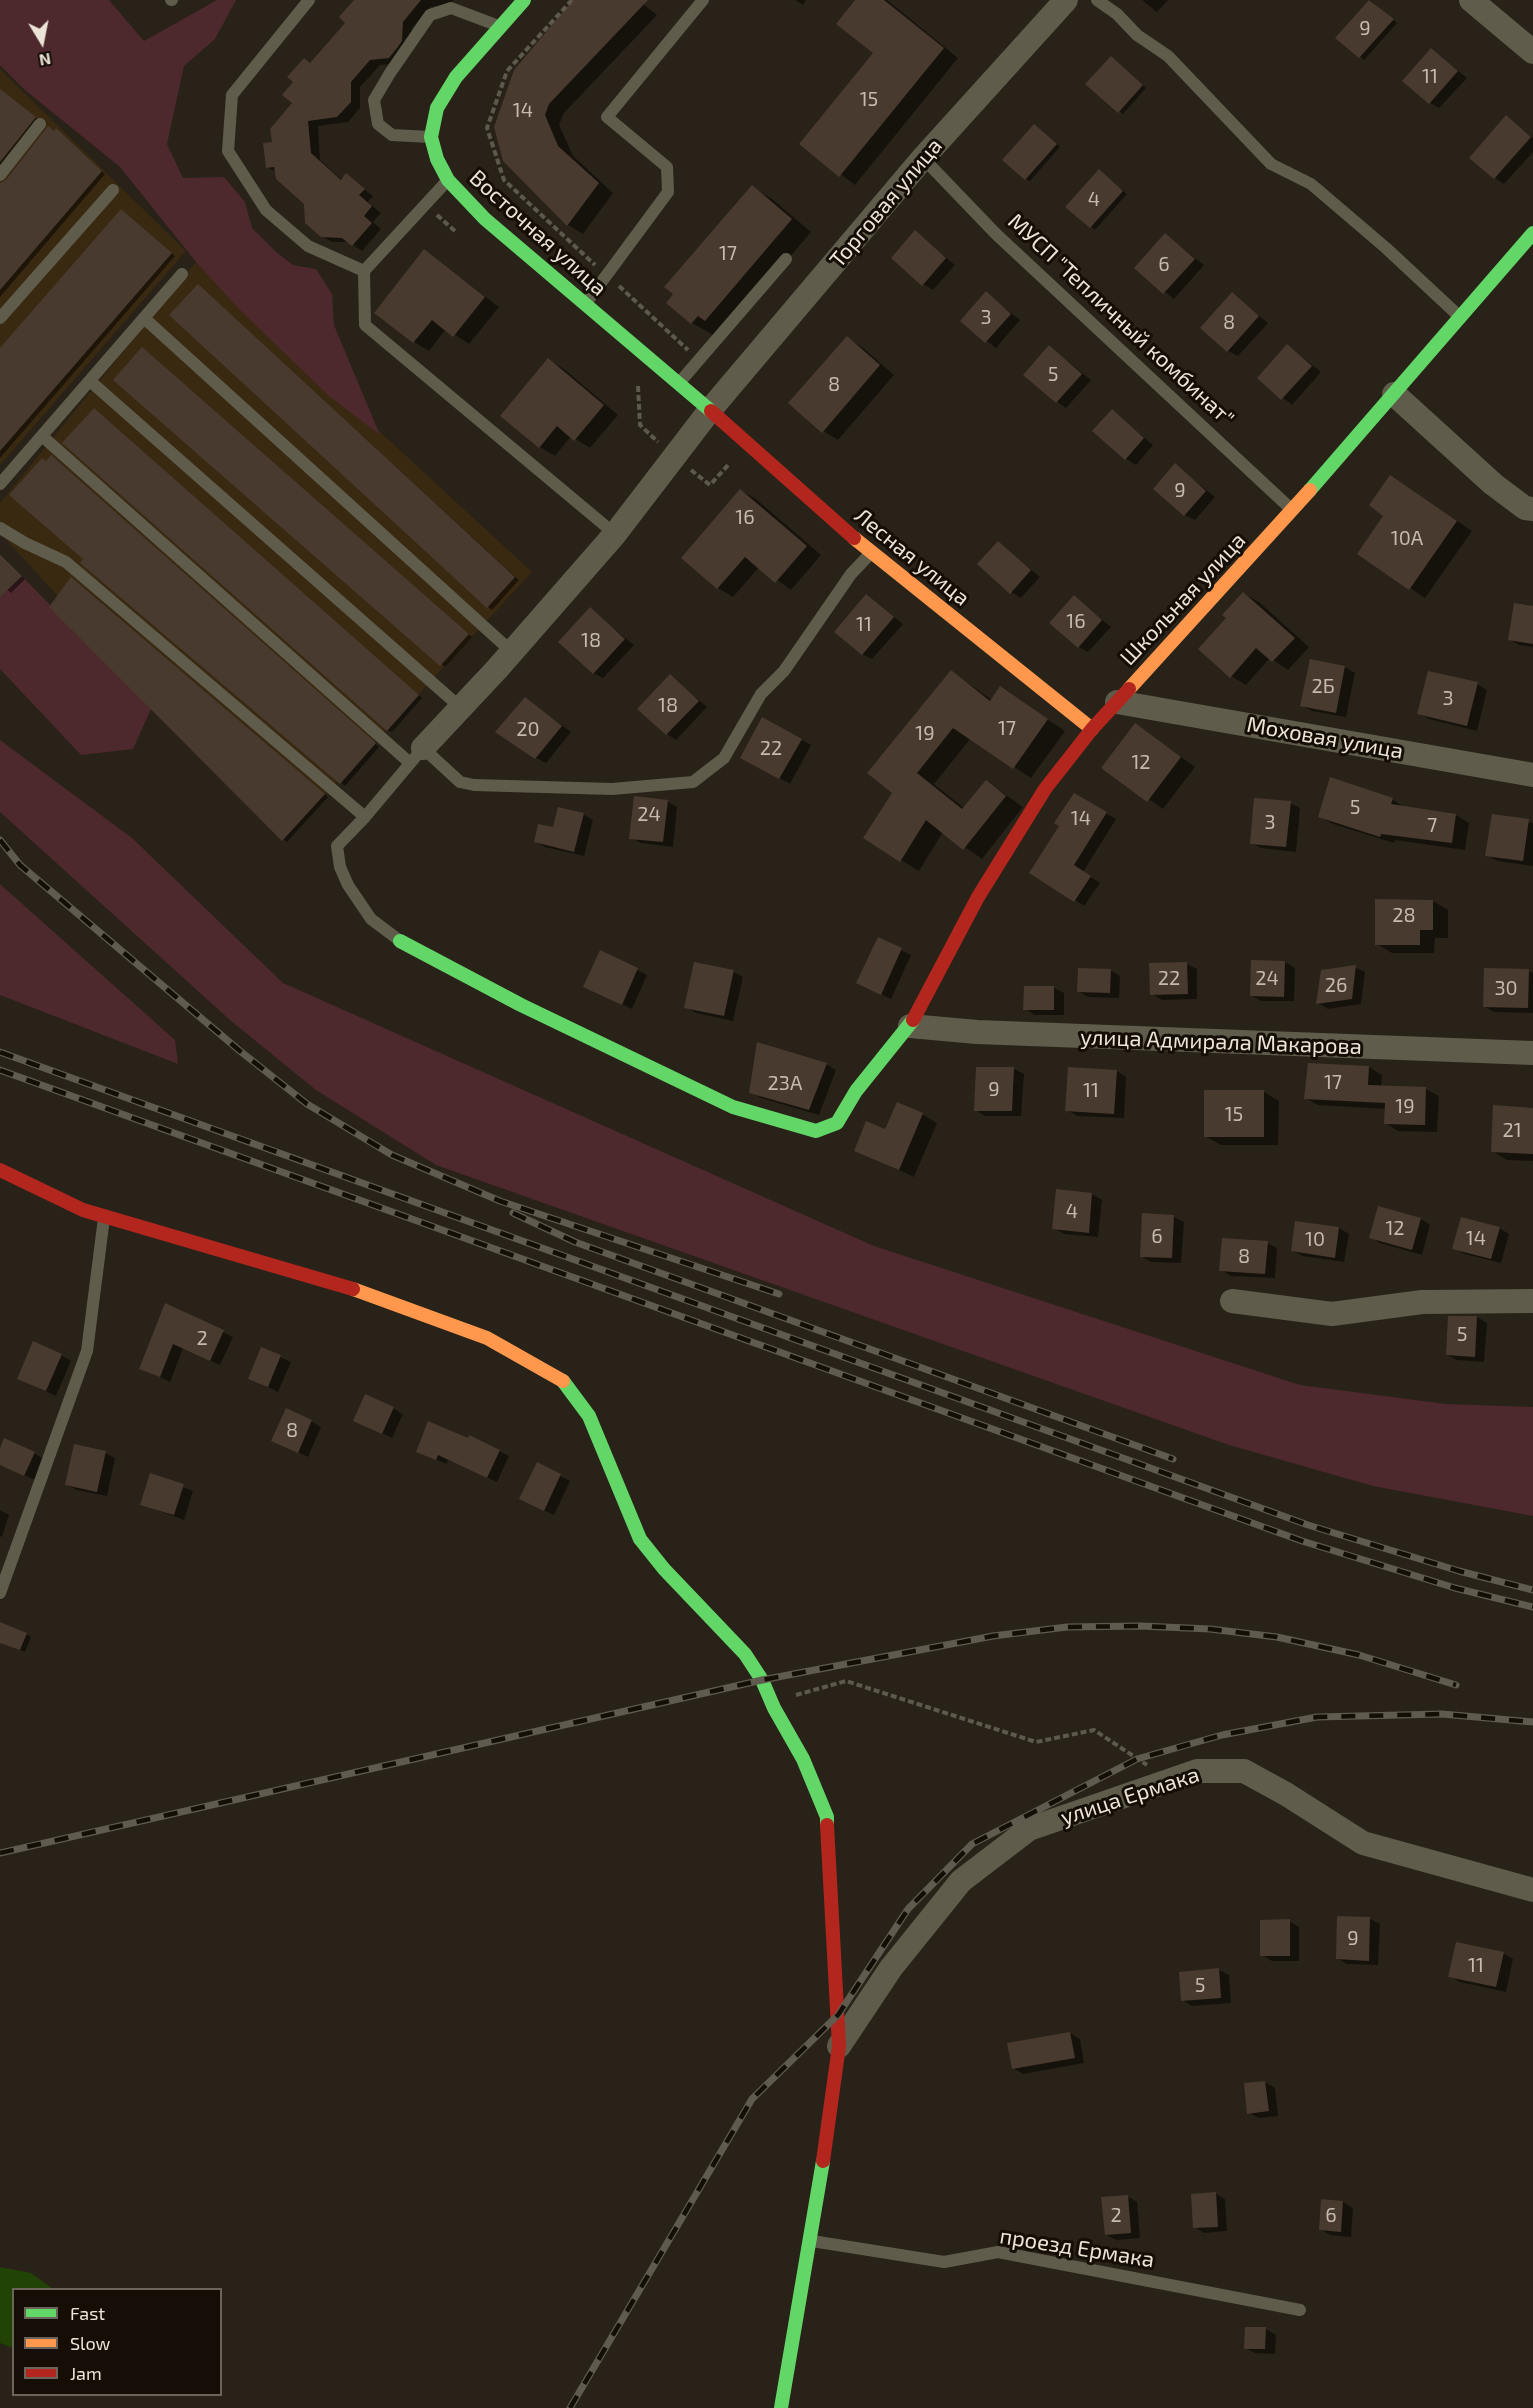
<!DOCTYPE html>
<meta charset="utf-8">
<style>
body{margin:0}
#map{position:relative;width:1533px;height:2408px;overflow:hidden;background:#292218;font-family:"Exo 2",sans-serif}
canvas{display:block}
.legend{position:absolute;left:12px;top:2288px;width:210px;height:108px;box-sizing:border-box;background:#140e06;border:2px solid #6b645a;margin:0;padding:8px 10px;list-style:none;font-size:18px;color:#ede4d8}
.legend li{display:flex;align-items:center;gap:12px;height:30px}
.legend b{width:30px;border:2px solid #6b645a}
.north{position:absolute;left:12px;top:12px;width:60px;height:60px;-webkit-text-stroke:4px #140e06;paint-order:stroke;rotate:170deg;font-size:16px;font-weight:700;line-height:24px;text-align:center;color:#ede4d8}
.north::after{content:'';display:block;margin:auto;width:21px;height:27px;background:#ede4d8;clip-path:polygon(50% 0,100% 100%,50% 72%,0 100%)}
</style>
<div id="map">
<canvas width="1533" height="2408"></canvas>
<ul class="legend">
<li><b style="height:8px;background:#63d668"></b>Fast</li>
<li><b style="height:8px;background:#ff974d"></b>Slow</li>
<li><b style="height:8px;background:#b3261e"></b>Jam</li>
</ul>
<div class="north">N</div>
</div>
<script>
const ctx = document.querySelector('canvas').getContext('2d');
ctx.lineJoin = 'round';
function paint(path, color) { ctx.fillStyle = color; ctx.fill(path, 'evenodd'); }
const shape = rows => new Path2D(rows.map(r => 'M' + r).join(''));
function stroke(path, color, width, dash) { ctx.strokeStyle = color; ctx.lineWidth = width; ctx.lineCap = dash ? 'butt' : 'round'; ctx.setLineDash(dash || []); ctx.stroke(path); }
function drawText(font, color, halo, rows, align = 'center') {
  ctx.font = font + ' "Exo 2",sans-serif'; ctx.lineWidth = 6; ctx.setLineDash([]); ctx.textBaseline = 'middle'; ctx.strokeStyle = halo; ctx.fillStyle = color; for (const [text, x, y, turn = 0] of rows) {
    ctx.save(); ctx.translate(x, y); ctx.rotate((+turn || 0) * Math.PI / 180); ctx.textAlign = isNaN(turn) ? turn : align; if (halo) ctx.strokeText(text, 0, 0); ctx.fillText(text, 0, 0); ctx.restore();
  }
}
paint(shape([
 [0,69,186,251,0,465],
 [196,262,532,572,282,841,0,533,0,503]
]), '#392911');
paint(shape([
 [0,0,109,0,144,41,217,0,236,0,215,39,184,66,167,144,183,178,224,177,245,202,252,228,275,251,293,265,316,269,332,294,334,325,380,435,329,396,239,309,196,262,120,167,25,90,0,65],
 [22,576,151,709,133,749,81,755,0,669,0,585],
 [0,740,132,838,283,983,874,1246,1300,1385,1446,1404,1533,1407,1533,1516,1373,1486,1229,1445,436,1165,316,1090,231,1021,0,812],
 [0,884,175,1040,178,1064,0,995]
]), '#4d282d');
paint(shape([
 [0,2267,31,2273,53,2289,14,2290,13,2348,0,2343]
]), '#214406');
paint(shape([
 [366,0,454,0,450,4,430,7,412,28,412,47,399,63,380,65,360,87,360,108,348,122,318,126,320,160,342,180,346,175,373,196,368,202,381,213,373,222,381,229,362,251,349,242,332,242,321,236,305,203,276,172,267,167,273,143,311,64],
 [575,0,638,0,657,15,564,113,559,125,573,156,613,193,583,234,568,225,504,161],
 [795,0,806,0,803,5],
 [857,0,887,0,958,58,855,185,801,144,875,53],
 [1142,0,1168,0,1157,12],
 [1370,0,1397,23,1364,60,1338,37],
 [1432,50,1467,78,1439,108,1430,103],
 [1115,60,1146,88,1123,114,1119,111],
 [0,90,39,120,0,169],
 [1507,117,1533,138,1533,152,1504,184,1495,178],
 [1035,125,1060,147,1030,181,1026,179],
 [54,132,61,133,105,174,0,297,0,185,7,181],
 [1103,174,1127,194,1095,230,1067,207],
 [752,187,772,199,811,232,726,332,713,335,692,323,668,303],
 [125,213,175,256,0,458,0,350],
 [915,232,955,265,933,290,923,284],
 [1166,235,1204,265,1174,299,1136,268],
 [425,251,499,307,469,344,446,329,429,351,414,342],
 [202,289,519,580,492,610,488,607],
 [986,293,1020,320,996,348,962,321],
 [1232,294,1268,323,1238,356,1228,351],
 [847,338,862,347,894,375,838,440,823,431],
 [1288,346,1321,372,1292,405,1259,378],
 [1050,347,1091,380,1066,408,1057,402],
 [147,352,472,637,445,667,116,380],
 [549,360,564,369,618,415,590,448,571,436,555,456,540,447],
 [1112,411,1153,445,1136,465,1126,459],
 [98,412,422,698,392,732,387,730],
 [56,460,379,747,345,786,85,559,47,462],
 [1175,465,1215,497,1195,520,1185,515],
 [1391,477,1472,531,1425,598,1359,554,1386,515],
 [741,491,756,499,821,555,791,590,759,567,733,597,718,588],
 [998,543,1040,577,1021,598,1011,592],
 [0,553,25,579,11,593,0,583],
 [75,581,328,797,287,842,283,839],
 [1244,594,1259,602,1309,647,1288,670,1270,658,1246,685,1231,676,1228,618],
 [866,596,903,624,872,659,862,654],
 [1074,597,1111,627,1088,652,1079,647],
 [1533,608,1533,647,1519,645,1509,639],
 [590,609,634,645,603,678,593,673],
 [1311,660,1345,667,1355,673,1346,717,1312,711,1302,705],
 [952,672,992,700,1001,688,1065,731,1031,778,971,738,934,784,964,808,986,781,1023,807,982,859,943,832,919,871,901,860,894,792],
 [670,676,707,707,676,740,667,734],
 [1477,684,1487,690,1477,731,1429,719,1419,713],
 [525,699,571,732,546,763,536,758],
 [763,719,811,745,790,784,742,757],
 [1136,725,1195,767,1163,809,1103,767],
 [1074,795,1116,819,1083,872,1100,883,1084,906,1075,900,1061,826],
 [1392,799,1405,808,1456,815,1469,823,1465,850,1395,840,1394,843,1333,824,1319,816],
 [667,801,677,807,673,847,641,843,631,838],
 [1290,803,1300,808,1296,852,1261,848,1251,843],
 [583,814,593,820,584,856,545,847,535,841],
 [1493,815,1533,823,1533,866,1497,861,1487,855],
 [1433,901,1448,910,1448,938,1435,938,1434,953,1392,953,1377,944],
 [878,939,911,955,891,999,868,988],
 [600,952,647,975,632,1009,595,992],
 [1285,962,1295,968,1294,1001,1261,1001,1251,995],
 [695,964,734,972,743,977,733,1021,696,1013,686,1007],
 [1187,964,1197,969,1197,999,1162,1000,1152,994],
 [1355,967,1365,972,1361,1004,1328,1009,1318,1003],
 [1110,970,1120,976,1119,998,1088,997,1078,991],
 [1528,971,1533,973,1533,1013,1494,1012,1484,1006],
 [1025,988,1054,988,1064,993,1064,1015,1035,1015,1025,1009],
 [826,1064,836,1070,819,1115,761,1098,751,1092],
 [1369,1067,1382,1075,1381,1087,1426,1089,1439,1096,1437,1132,1398,1131,1385,1123,1386,1109,1318,1105,1305,1098],
 [1014,1069,1024,1074,1021,1116,985,1116,975,1110],
 [1117,1071,1126,1077,1124,1118,1077,1116,1067,1110],
 [1264,1092,1279,1101,1278,1145,1221,1145,1205,1136],
 [1533,1109,1533,1161,1507,1160,1492,1151],
 [922,1114,937,1123,914,1177,856,1150],
 [1092,1194,1102,1200,1098,1237,1064,1234,1054,1228],
 [1174,1217,1184,1222,1181,1263,1151,1262,1141,1256],
 [1421,1219,1430,1225,1422,1255,1380,1243,1371,1237],
 [1339,1228,1349,1234,1344,1262,1302,1256,1292,1250],
 [1499,1228,1509,1234,1501,1263,1464,1254,1454,1248],
 [1267,1243,1277,1248,1275,1278,1231,1276,1221,1270],
 [166,1305,233,1337,220,1365,183,1348,170,1382,141,1368],
 [1450,1317,1477,1317,1487,1323,1484,1362,1457,1360,1447,1355],
 [262,1349,291,1362,278,1392,250,1378],
 [61,1355,71,1361,56,1396,18,1378],
 [393,1408,403,1414,392,1438,355,1421],
 [311,1421,321,1427,308,1457,273,1441],
 [417,1451,499,1451,509,1456,497,1482,448,1460,446,1464],
 [0,1452,34,1453,44,1459,35,1480,0,1464],
 [105,1453,115,1458,107,1496,77,1490,67,1485],
 [537,1464,570,1481,554,1515,530,1504],
 [151,1475,193,1491,184,1520,142,1504],
 [0,1510,9,1515,2,1537,0,1536],
 [26,1634,31,1637,25,1652,0,1642,0,1635],
 [1339,1917,1370,1919,1380,1924,1378,1965,1347,1964,1337,1958],
 [1289,1921,1299,1927,1299,1961,1272,1961,1262,1955],
 [1504,1954,1513,1959,1506,1992,1460,1982,1450,1976],
 [1219,1970,1229,1975,1231,2003,1192,2006,1183,2000],
 [1070,2033,1080,2039,1084,2063,1023,2074,1013,2068],
 [1265,2082,1275,2088,1278,2116,1259,2118,1249,2113],
 [1215,2193,1225,2199,1227,2231,1204,2233,1194,2227],
 [1127,2196,1137,2202,1140,2238,1116,2240,1106,2235],
 [1323,2200,1343,2202,1353,2208,1351,2237,1330,2235,1320,2229],
 [1266,2329,1276,2335,1275,2354,1255,2353,1245,2348]
]), '#0007');
paint(shape([
 [354,0,421,0,403,22,402,41,397,48,389,58,370,60,351,82,351,102,337,117,308,121,311,153,341,180,346,173,365,189,359,195,372,206,364,216,372,223,352,246,342,238,321,237,305,223,304,204,276,179,274,167,266,168,263,143,272,142,270,129,292,103,282,95,293,82,287,77,304,58,310,63,345,23,339,17],
 [573,0,648,0,549,104,545,115,558,146,599,183,567,226,503,161,494,127,514,70],
 [855,0,884,0,944,48,839,177,799,144,873,53,836,24],
 [1369,0,1394,19,1359,58,1335,38],
 [1431,48,1458,71,1429,104,1402,81],
 [1111,56,1143,85,1118,113,1085,84],
 [0,89,36,117,0,162],
 [1506,115,1531,137,1494,179,1469,158],
 [1034,124,1057,144,1025,180,1002,160],
 [48,126,54,131,56,128,102,171,0,290,0,183,6,180],
 [1099,169,1123,191,1090,228,1065,207],
 [752,185,792,219,705,321,698,316,691,324,666,303,673,294,664,287],
 [121,209,172,253,0,451,0,348],
 [915,230,946,258,922,286,891,258],
 [1165,233,1195,259,1163,294,1134,268],
 [424,249,485,297,453,337,432,320,413,343,374,313],
 [198,284,515,577,487,608,169,315],
 [986,291,1011,314,985,343,960,321],
 [1232,292,1259,316,1227,352,1200,328],
 [847,336,880,365,822,433,788,403],
 [1287,344,1312,366,1281,400,1257,378],
 [1049,345,1082,374,1056,403,1023,375],
 [142,347,469,634,440,666,113,380],
 [548,358,604,405,574,441,557,426,539,448,500,416],
 [94,408,419,695,387,731,62,443],
 [1112,409,1144,438,1125,460,1092,431],
 [51,455,376,743,340,784,80,563,83,559,9,495,42,458,46,461],
 [1175,463,1206,491,1184,516,1153,489],
 [1390,475,1457,521,1409,590,1357,554,1383,516,1369,505],
 [740,489,807,546,775,583,745,557,717,589,681,558],
 [998,541,1031,570,1010,594,977,564],
 [0,554,22,576,0,597],
 [71,577,325,794,282,841,49,607],
 [1243,592,1295,638,1272,662,1256,648,1230,678,1198,649,1226,618,1222,615],
 [866,594,894,617,862,655,834,632],
 [1074,595,1102,620,1078,648,1049,623],
 [1514,603,1533,606,1533,644,1508,640],
 [590,607,625,639,593,674,558,642],
 [1310,659,1345,666,1336,713,1300,706],
 [951,670,990,701,1000,686,1048,719,1013,769,953,728,917,773,962,809,986,780,1006,796,963,850,926,820,900,862,863,838,892,793,867,773],
 [1428,671,1478,682,1467,726,1417,714],
 [670,674,699,701,666,735,637,709],
 [525,697,562,726,535,759,495,732],
 [762,717,802,739,779,779,740,758],
 [1135,723,1181,757,1147,802,1101,768],
 [1330,777,1393,798,1391,804,1456,814,1452,843,1381,834,1380,837,1318,817],
 [1074,793,1107,812,1074,865,1091,876,1074,902,1029,873,1059,826,1054,823],
 [634,796,668,800,663,842,629,839],
 [1254,798,1291,801,1286,847,1250,844],
 [558,807,584,813,574,852,534,842,538,824,553,827],
 [1492,814,1529,819,1523,861,1485,856],
 [1375,899,1433,900,1433,930,1420,930,1420,945,1375,945],
 [878,937,902,948,881,995,856,983],
 [600,950,638,968,622,1005,583,987],
 [1251,960,1285,961,1284,997,1250,996],
 [694,962,734,970,724,1016,684,1008],
 [1187,962,1188,994,1150,995,1149,963],
 [1356,965,1352,999,1316,1004,1321,970],
 [1078,968,1111,969,1110,993,1077,992],
 [1484,968,1529,969,1528,1008,1483,1007],
 [1024,986,1054,986,1054,1010,1023,1010],
 [757,1042,827,1063,809,1110,749,1093],
 [1308,1063,1369,1066,1368,1085,1426,1087,1425,1125,1384,1124,1385,1103,1304,1099],
 [976,1067,1014,1067,1012,1111,974,1111],
 [1068,1067,1117,1070,1114,1114,1065,1111],
 [1204,1090,1264,1090,1264,1137,1204,1137],
 [897,1102,923,1113,899,1170,854,1151,866,1121,885,1129],
 [1493,1105,1533,1108,1533,1154,1491,1152],
 [1056,1189,1092,1193,1089,1233,1052,1229],
 [1378,1206,1421,1218,1412,1250,1369,1238],
 [1142,1213,1174,1215,1172,1258,1140,1257],
 [1461,1217,1500,1227,1491,1259,1452,1249],
 [1295,1221,1339,1227,1335,1258,1291,1251],
 [1222,1238,1268,1241,1265,1274,1219,1271],
 [165,1303,224,1330,210,1361,173,1344,160,1377,139,1369],
 [1448,1316,1477,1316,1475,1357,1446,1355],
 [33,1341,62,1354,46,1391,17,1379],
 [261,1347,281,1355,268,1387,248,1379],
 [365,1394,394,1407,382,1434,353,1421],
 [286,1408,312,1420,298,1453,271,1441],
 [428,1421,468,1438,469,1435,500,1450,487,1478,438,1455,436,1460,416,1452],
 [4,1438,35,1452,24,1476,0,1465,0,1448],
 [74,1444,106,1451,97,1492,65,1485],
 [537,1462,561,1474,544,1511,519,1499],
 [150,1473,184,1484,174,1515,140,1505],
 [0,1622,27,1633,20,1650,0,1643],
 [1337,1916,1370,1917,1369,1961,1336,1959],
 [1290,1919,1290,1956,1260,1956,1260,1920],
 [1456,1942,1504,1952,1496,1987,1448,1977],
 [1219,1968,1221,1998,1181,2001,1179,1972],
 [1070,2032,1075,2058,1012,2069,1007,2043],
 [1265,2081,1269,2111,1247,2114,1244,2083],
 [1216,2192,1218,2227,1193,2228,1191,2194],
 [1128,2195,1131,2233,1105,2235,1101,2197],
 [1321,2199,1343,2201,1341,2232,1319,2230],
 [1245,2327,1266,2327,1265,2349,1244,2349]
]), '#493a2f');
stroke(shape([
 [572,0,507,71,487,128,504,180,595,265],
 [437,215,456,232],
 [619,286,688,350],
 [638,386,640,425,658,442],
 [691,470,710,485,729,464],
 [796,1695,846,1681,1036,1742,1094,1730,1147,1765]
]), '#5d594d', 4, [6, 3]);
stroke(shape([
 [171,0,172,0],
 [309,0,232,95,228,151,266,210,308,246,364,271],
 [1097,0,1117,14,1137,35,1168,56,1271,164,1311,184,1386,248,1460,317],
 [430,137,392,135,378,124,374,100,390,73,430,15,451,8,499,26],
 [923,158,996,234,1291,509],
 [0,175,40,124],
 [447,181,364,271,365,325,615,534],
 [586,303,668,192,667,167,607,117,703,0],
 [0,318,113,190],
 [144,318,512,652],
 [90,381,460,707],
 [679,383,786,259],
 [42,436,410,763],
 [0,484,182,274],
 [0,528,25,543,66,562,365,817,337,846,340,867,348,885,371,919,399,940],
 [365,817,423,748,460,782,474,785,612,789,693,782,724,758,761,694,784,671,851,574,870,554],
 [0,1593,87,1351,104,1218],
 [812,2241,944,2262,998,2252,1300,2310]
]), '#5f5c4b', 12);
stroke(shape([
 [1471,0,1533,52],
 [1394,394,1493,484,1525,508,1533,509],
 [1117,702,1533,775],
 [423,748,497,669,615,534,710,410,923,158,1066,0],
 [910,1026,977,1032,1533,1053],
 [1232,1301,1332,1314,1422,1302,1533,1301],
 [839,2046,891,1968,961,1881,1029,1829,1197,1771,1244,1771,1286,1794,1363,1843,1533,1890]
]), '#5f5c4b', 24);
stroke(shape([
 [524,0,456,77,437,108,431,137,437,159,448,180,485,219,711,411],
 [1310,490,1533,233],
 [400,941,521,1005,733,1107,816,1131,837,1123,856,1091,913,1020],
 [563,1381,589,1416,640,1539,664,1569,745,1654,762,1680,774,1708,803,1759,827,1817,827,1825],
 [781,2408,823,2161]
]), '#63d668', 14);
stroke(shape([
 [854,538,1092,729],
 [1129,689,1310,490],
 [353,1289,487,1338,563,1381]
]), '#ff974d', 14);
stroke(shape([
 [711,411,854,538],
 [913,1020,978,897,1045,789,1092,729,1129,689],
 [0,1170,83,1210,353,1289],
 [823,2161,839,2046,827,1825]
]), '#b3261e', 14);
const rail = shape([
 [0,840,20,865,240,1051,307,1104,392,1155,500,1201,779,1294],
 [0,1052,1308,1525,1459,1571,1533,1590],
 [0,1070,1302,1541,1455,1588,1533,1607],
 [513,1213,575,1242,1173,1459],
 [0,1853,762,1680,993,1636,1067,1627,1141,1626,1210,1629,1277,1637,1359,1655,1456,1685],
 [570,2408,752,2099,838,2015,908,1909,972,1844,1137,1759,1222,1735,1317,1717,1442,1714,1533,1722]
]);
stroke(rail, '#5f5b4f', 7);
stroke(rail, '#140e06', 4.5, [14]);
drawText('20px', '#c4baae', null, [
 ["9",1365,28],
 ["11",1430,76],
 ["15",869,99],
 ["14",523,110],
 ["4",1094,199],
 ["17",728,253],
 ["6",1164,264],
 ["3",986,317],
 ["8",1229,322],
 ["5",1053,374],
 ["8",834,384],
 ["9",1180,490],
 ["16",745,517],
 ["10А",1407,538],
 ["16",1076,621],
 ["11",864,624],
 ["18",591,640],
 ["2Б",1323,686],
 ["3",1448,698],
 ["18",668,705],
 ["17",1007,728],
 ["20",528,729],
 ["19",925,733],
 ["22",771,748],
 ["12",1141,762],
 ["5",1355,807],
 ["24",649,814],
 ["14",1081,818],
 ["3",1270,822],
 ["7",1432,825],
 ["28",1404,915],
 ["22",1169,978],
 ["24",1267,978],
 ["26",1336,985],
 ["30",1506,988],
 ["17",1333,1082],
 ["23А",785,1083],
 ["9",994,1089],
 ["11",1091,1090],
 ["19",1405,1106],
 ["15",1234,1114],
 ["21",1512,1130],
 ["4",1072,1211],
 ["12",1395,1228],
 ["6",1157,1236],
 ["14",1476,1238],
 ["10",1315,1239],
 ["8",1244,1256],
 ["5",1462,1334],
 ["2",202,1338],
 ["8",292,1430],
 ["9",1353,1938],
 ["11",1476,1965],
 ["5",1200,1985],
 ["2",1116,2215],
 ["6",1331,2215]
]);
drawText('22px', '#ede4d8', '#140e06', [
 ["Торговая улица",886,203,-50],
 ["Восточная улица",538,233,42],
 ["МУСП \"Тепличный комбинат\"",1121,320,43],
 ["Лесная улица",912,557,39],
 ["Школьная улица",1183,599,-47],
 ["Моховая улица",1325,738,10],
 ["улица Адмирала Макарова",1221,1042,2],
 ["улица Ермака",1130,1796,-18],
 ["проезд Ермака",1077,2248,9]
]);
</script>
